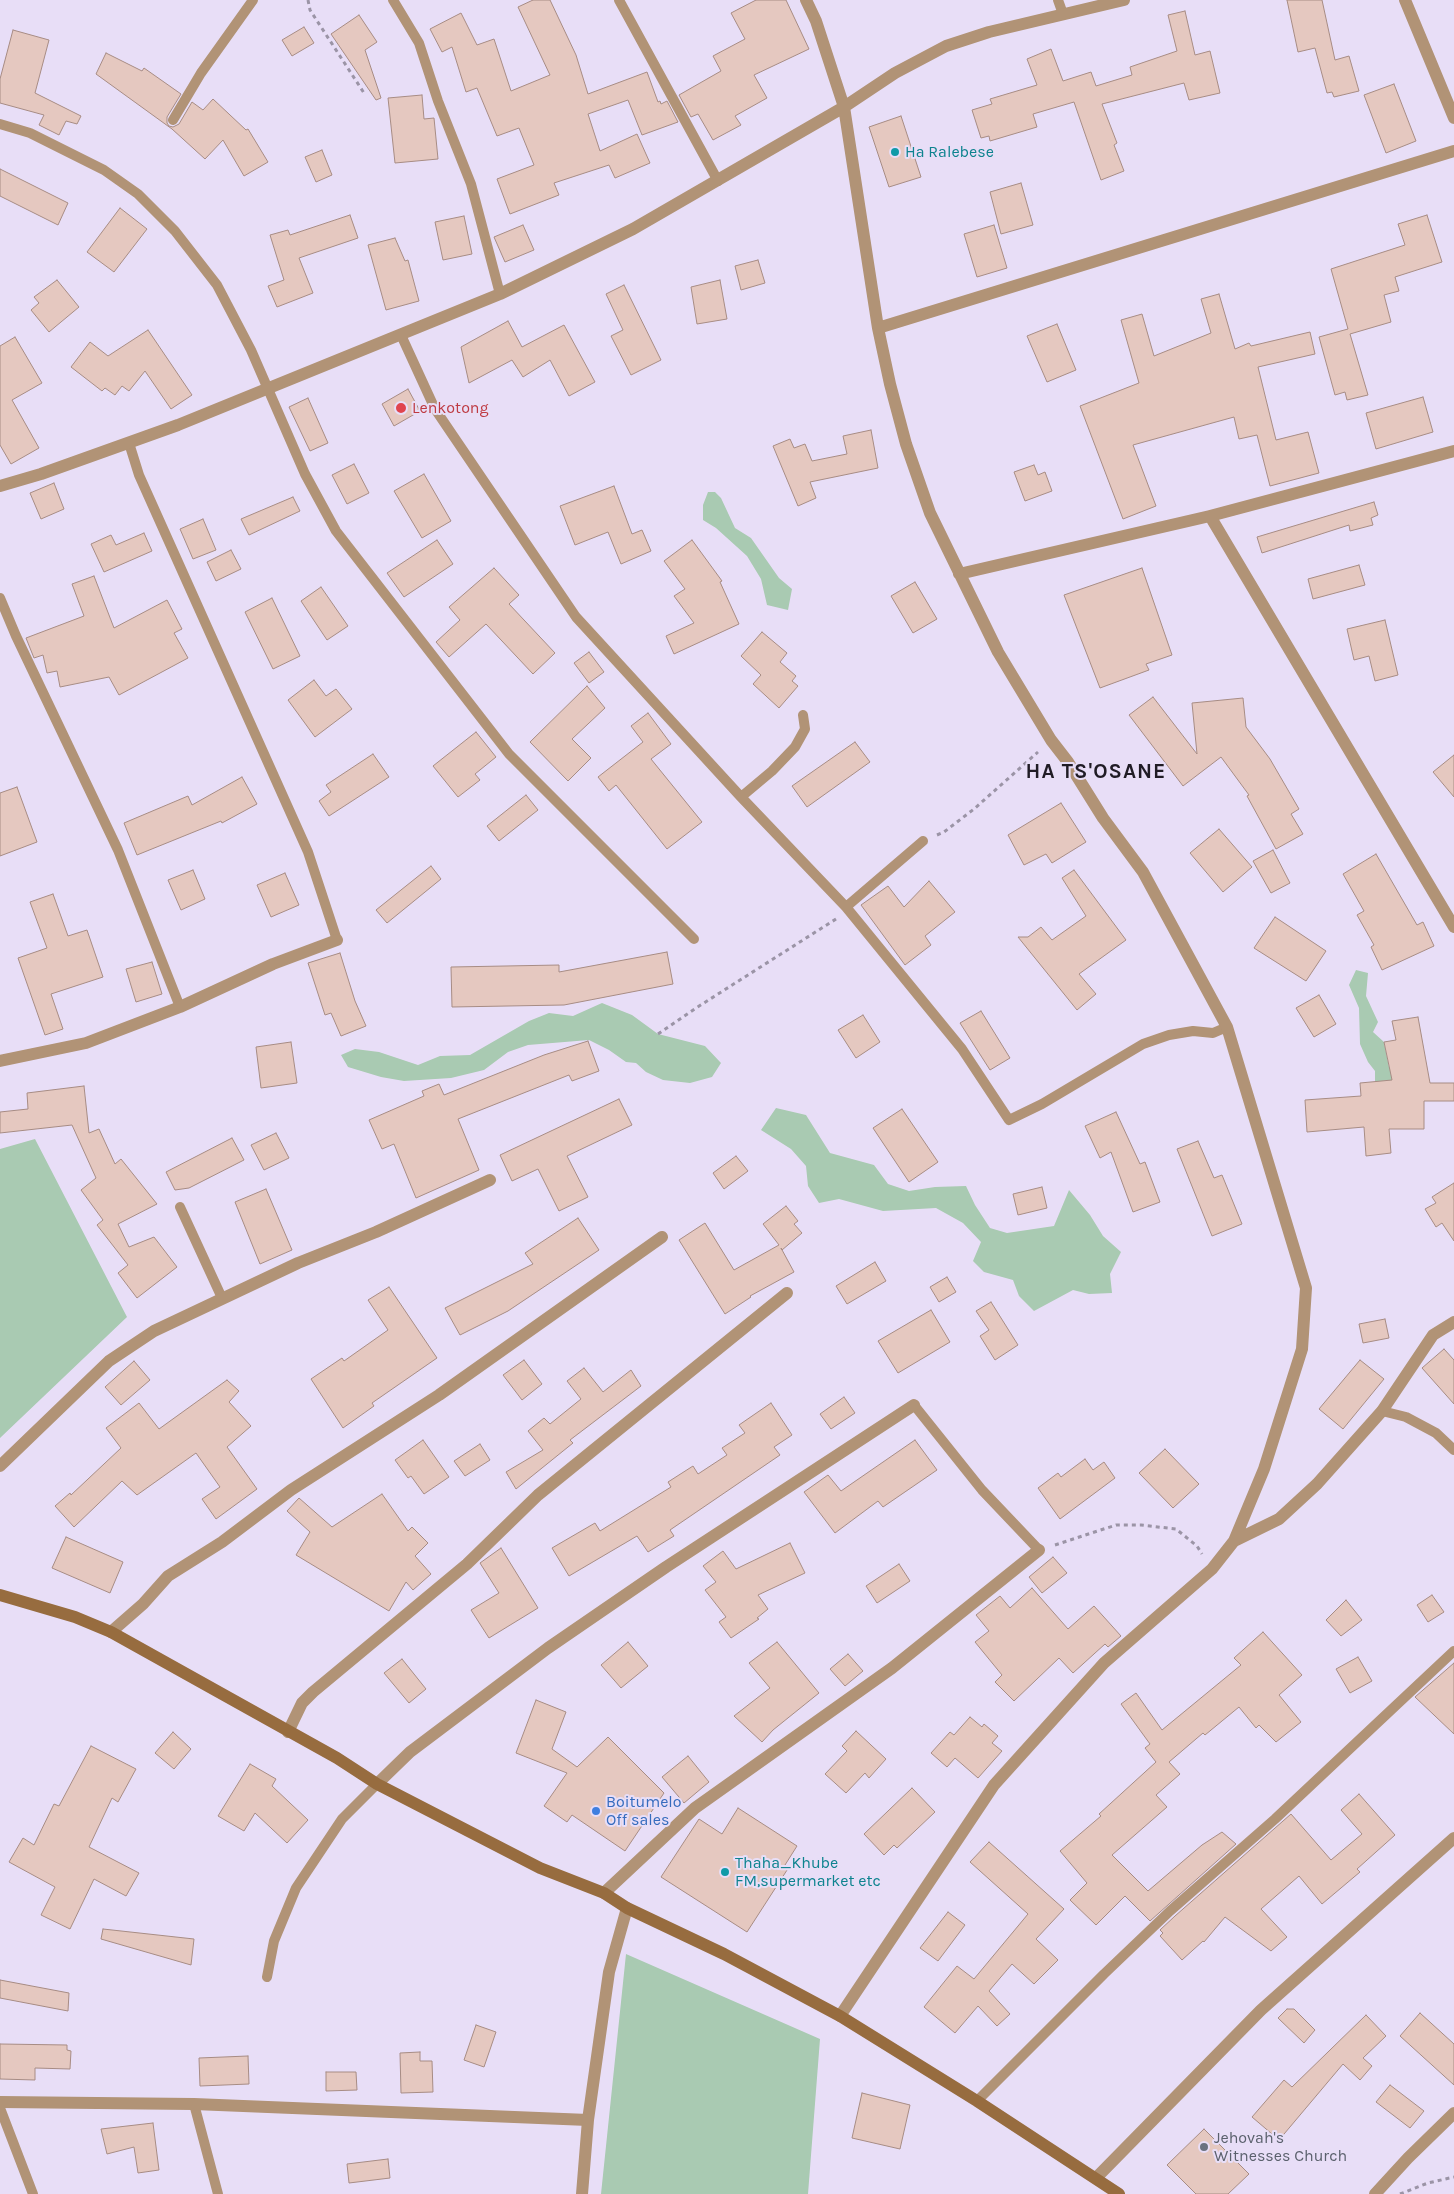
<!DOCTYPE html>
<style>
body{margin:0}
canvas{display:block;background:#e8def7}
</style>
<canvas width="1454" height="2194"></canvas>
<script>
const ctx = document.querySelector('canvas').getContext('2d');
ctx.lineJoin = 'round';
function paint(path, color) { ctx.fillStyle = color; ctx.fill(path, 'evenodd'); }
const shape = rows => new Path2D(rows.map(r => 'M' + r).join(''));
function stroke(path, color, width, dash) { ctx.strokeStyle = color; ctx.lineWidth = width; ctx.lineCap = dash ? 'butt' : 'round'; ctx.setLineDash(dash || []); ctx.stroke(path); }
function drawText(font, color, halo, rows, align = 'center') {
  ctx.font = font + ' Karla,sans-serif'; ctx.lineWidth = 4; ctx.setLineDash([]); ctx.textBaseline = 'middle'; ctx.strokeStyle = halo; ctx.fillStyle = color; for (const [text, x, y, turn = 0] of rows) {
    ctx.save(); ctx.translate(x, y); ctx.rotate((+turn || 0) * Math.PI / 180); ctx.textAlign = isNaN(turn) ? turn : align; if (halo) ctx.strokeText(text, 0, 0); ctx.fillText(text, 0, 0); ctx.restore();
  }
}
paint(shape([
 [708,492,715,492,721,498,735,528,751,538,779,578,792,589,788,610,767,605,761,579,747,556,716,528,703,520,703,505],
 [1356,970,1368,973,1366,996,1378,1022,1373,1032,1384,1042,1389,1067,1419,1083,1375,1082,1375,1071,1368,1062,1360,1044,1359,1008,1349,985],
 [602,1003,632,1015,658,1034,705,1046,721,1063,712,1077,690,1083,663,1080,646,1072,636,1063,626,1062,609,1050,589,1040,528,1045,508,1052,484,1070,451,1078,404,1081,381,1077,348,1067,341,1055,355,1049,379,1052,418,1065,440,1056,470,1055,529,1021,549,1013,573,1016],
 [776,1108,806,1115,830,1153,874,1165,888,1184,909,1191,935,1187,966,1186,975,1205,990,1228,1007,1233,1054,1226,1069,1190,1090,1215,1103,1236,1121,1252,1110,1274,1112,1293,1089,1294,1073,1290,1034,1311,1019,1296,1013,1280,984,1272,973,1261,981,1242,963,1223,936,1208,883,1211,839,1199,819,1203,808,1186,806,1166,791,1149,761,1130],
 [35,1139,127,1317,0,1438,0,1149],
 [626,1954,820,2039,808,2194,601,2194]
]), '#a9cab2');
const building = shape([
 [533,0,550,0,576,55,588,94,647,72,658,102,660,101,661,104,667,101,678,122,642,135,628,100,588,114,600,151,637,134,650,163,615,178,609,165,554,183,559,195,510,214,497,179,534,165,519,128,497,136,477,88,466,92,452,47,442,52,430,29,461,13,477,45,494,39,511,91,550,75,518,7,533,0],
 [756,0,786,0,809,49,754,75,767,98,735,116,741,125,713,140,698,114,691,117,679,95,721,71,713,56,745,39,731,13,756,0],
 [1287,0,1322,0,1335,60,1349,56,1359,91,1334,97,1332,92,1327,93,1315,48,1298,52,1287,0],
 [1185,11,1195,55,1210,51,1220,93,1189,100,1184,83,1102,104,1117,143,1114,145,1124,171,1101,180,1074,102,1033,114,1037,127,990,141,989,136,981,138,972,110,992,104,990,99,1037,85,1027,59,1051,49,1063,81,1091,72,1096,86,1132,75,1130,67,1177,51,1168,15,1185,11],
 [359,15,377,42,365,50,381,98,376,100,331,34,359,15],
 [304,27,314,43,292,56,282,40,304,27],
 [13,30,49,40,35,93,81,116,77,124,66,121,59,135,39,125,44,115,0,103,0,79,13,30],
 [106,53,142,71,144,68,181,94,167,117,167,123,169,126,173,127,179,124,192,102,203,110,213,99,246,130,248,129,268,162,244,176,223,140,205,159,172,129,96,74,106,53],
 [1394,84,1416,141,1386,153,1364,95,1394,84],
 [422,95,424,119,434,118,438,159,395,163,388,98,422,95],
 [901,116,921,177,889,187,869,127,901,116],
 [322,150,332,175,316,182,305,157,322,150],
 [0,169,68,203,58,225,0,196,0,169],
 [1021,183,1033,225,1001,234,990,192,1021,183],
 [120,208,147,229,114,272,87,252,120,208],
 [350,215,358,238,299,258,313,293,277,307,268,286,284,280,270,235,288,230,290,235,350,215],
 [1427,215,1442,262,1395,277,1399,291,1384,295,1391,322,1350,334,1368,395,1347,400,1345,392,1335,395,1319,337,1348,329,1331,269,1405,245,1398,224,1427,215],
 [464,216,472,254,443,260,435,222,464,216],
 [523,225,534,250,505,262,494,237,523,225],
 [994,225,1007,268,977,277,964,234,994,225],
 [395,238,405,261,408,260,419,301,386,310,368,245,395,238],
 [758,260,765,283,741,290,735,266,758,260],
 [57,280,79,307,49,332,31,310,39,303,34,297,57,280],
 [720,280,727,319,697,324,691,287,720,280],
 [624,285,661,360,631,375,611,336,623,330,606,294,624,285],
 [1219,294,1235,349,1249,343,1251,346,1310,332,1315,354,1258,367,1276,440,1308,432,1319,473,1270,486,1257,435,1239,439,1234,417,1133,445,1156,506,1123,519,1080,406,1139,383,1121,320,1142,314,1154,356,1211,333,1201,299,1219,294],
 [508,321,522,347,564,325,595,382,569,396,550,360,523,377,512,360,469,383,461,347,508,321],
 [1057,324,1076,370,1047,382,1027,336,1057,324],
 [148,330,192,395,171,409,145,371,129,391,122,386,115,395,105,388,102,391,71,367,90,342,108,356,148,330],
 [15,337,42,383,12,400,39,448,11,464,0,445,0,346,15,337],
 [408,389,420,411,394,426,382,404,408,389],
 [1423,397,1433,432,1376,449,1366,413,1423,397],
 [308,398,328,443,310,451,289,407,308,398],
 [871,430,878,468,810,482,816,498,798,506,773,446,790,439,794,448,805,444,812,461,847,454,843,436,871,430],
 [354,464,369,493,347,504,332,475,354,464],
 [1034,465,1038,475,1045,472,1052,491,1025,501,1014,472,1034,465],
 [424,474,451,521,422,538,394,491,424,474],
 [54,483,64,509,41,519,30,493,54,483],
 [614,486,632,534,642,530,651,551,621,564,608,532,575,545,560,506,614,486],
 [293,497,300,511,249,535,241,519,293,497],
 [1374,502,1378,515,1371,518,1373,525,1350,531,1349,525,1262,553,1257,537,1374,502],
 [203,519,216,550,193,559,180,529,203,519],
 [144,533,152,551,104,572,91,544,111,535,116,545,144,533],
 [437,540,453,564,404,597,387,573,437,540],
 [692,540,722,581,720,582,739,624,674,654,666,636,694,623,674,596,685,589,664,561,692,540],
 [231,550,241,569,216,581,207,562,231,550],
 [1359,565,1365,585,1313,599,1308,579,1359,565],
 [494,568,519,595,509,604,555,653,533,674,486,624,449,657,436,642,460,620,449,607,494,568],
 [1142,568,1172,655,1146,664,1149,670,1100,688,1064,595,1142,568],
 [94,576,114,628,167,600,182,629,174,633,188,658,119,695,109,677,60,687,57,671,47,673,43,655,34,658,26,638,84,616,72,584,94,576],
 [915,582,937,619,913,633,891,596,915,582],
 [321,587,348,626,327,640,301,601,321,587],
 [272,598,300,656,273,669,245,612,272,598],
 [1385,620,1398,675,1375,681,1369,656,1354,660,1347,629,1385,620],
 [762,632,787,653,780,662,796,676,792,681,798,686,779,708,753,684,761,675,741,656,762,632],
 [589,652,604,672,589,683,574,663,589,652],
 [314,680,326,696,336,689,352,709,315,737,288,700,314,680],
 [587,686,605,708,572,739,591,758,568,781,530,742,587,686],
 [1153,697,1197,754,1192,703,1243,698,1246,727,1270,759,1299,809,1291,814,1303,834,1276,849,1247,796,1249,795,1221,757,1183,786,1129,715,1153,697],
 [648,713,671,744,651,759,702,822,667,849,616,785,609,791,598,777,643,742,631,726,648,713],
 [476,732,496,757,475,774,480,780,458,797,433,766,476,732],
 [855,742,870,762,807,807,792,786,855,742],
 [373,754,389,777,329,816,319,801,331,792,326,785,373,754],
 [1454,755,1454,797,1433,772,1454,755],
 [242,777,257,804,222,823,221,821,137,855,124,823,188,796,192,805,242,777],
 [17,787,37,842,0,856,0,793,17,787],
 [526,795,538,810,499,841,487,826,526,795],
 [1061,803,1086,842,1052,863,1046,854,1024,865,1008,835,1061,803],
 [1219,829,1252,867,1223,892,1190,853,1219,829],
 [1273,850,1290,883,1271,893,1253,861,1273,850],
 [1376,854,1417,925,1423,922,1434,946,1382,970,1371,947,1374,945,1357,915,1364,911,1343,874,1376,854],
 [431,866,441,879,387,923,376,910,431,866],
 [193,870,205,899,181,910,168,880,193,870],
 [1074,870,1126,940,1079,974,1096,994,1077,1010,1018,937,1028,937,1041,927,1052,940,1086,916,1062,878,1074,870],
 [285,873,299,905,271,917,257,885,285,873],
 [929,881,955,912,925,936,931,945,905,965,861,905,888,886,904,907,929,881],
 [53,894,68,936,87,930,103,977,51,994,63,1029,45,1035,18,958,47,948,30,902,53,894],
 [1275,917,1326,951,1306,981,1254,948,1275,917],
 [667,952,673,984,564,1005,452,1007,451,967,559,965,559,972,667,952],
 [340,953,355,1001,366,1026,341,1036,331,1013,325,1015,308,963,340,953],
 [152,962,162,994,136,1002,126,969,152,962],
 [1319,995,1336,1024,1314,1037,1296,1008,1319,995],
 [981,1011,1010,1058,990,1070,960,1023,981,1011],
 [863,1015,880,1042,856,1058,838,1030,863,1015],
 [1418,1017,1430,1083,1454,1083,1454,1101,1424,1101,1424,1129,1389,1129,1391,1153,1366,1156,1364,1127,1307,1132,1305,1100,1361,1096,1360,1083,1392,1080,1384,1042,1396,1040,1392,1021,1418,1017],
 [588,1041,599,1071,572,1081,569,1075,458,1119,479,1170,416,1198,394,1144,382,1149,369,1120,424,1096,422,1091,439,1084,444,1095,544,1055,588,1041],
 [291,1042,297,1083,261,1088,256,1047,291,1042],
 [84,1086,89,1133,99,1129,115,1164,121,1159,157,1204,118,1224,129,1247,154,1237,177,1267,137,1298,118,1273,128,1265,97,1225,103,1220,81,1190,96,1178,72,1125,0,1133,0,1112,28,1109,27,1093,84,1086],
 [619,1099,632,1125,567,1156,588,1197,559,1211,538,1169,512,1181,500,1155,619,1099],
 [902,1109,938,1162,909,1182,873,1128,902,1109],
 [1116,1112,1140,1164,1145,1162,1160,1202,1133,1212,1111,1152,1100,1158,1085,1126,1116,1112],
 [276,1133,289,1158,264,1170,251,1145,276,1133],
 [232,1138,244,1160,189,1188,175,1190,166,1172,232,1138],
 [1198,1141,1214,1178,1222,1175,1242,1224,1212,1236,1177,1149,1198,1141],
 [736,1156,748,1171,724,1189,713,1173,736,1156],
 [1454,1183,1454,1241,1442,1223,1436,1227,1425,1209,1436,1203,1432,1197,1454,1183],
 [1042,1187,1047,1208,1018,1215,1013,1194,1042,1187],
 [266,1189,292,1250,260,1264,235,1202,266,1189],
 [786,1206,798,1221,794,1224,802,1233,782,1250,781,1248,794,1272,750,1296,751,1297,725,1314,679,1240,705,1223,734,1270,779,1245,763,1224,786,1206],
 [578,1218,599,1250,508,1311,460,1335,445,1308,533,1264,525,1253,578,1218],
 [875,1262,886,1281,847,1304,836,1286,875,1262],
 [947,1277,956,1292,939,1302,930,1287,947,1277],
 [389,1287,437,1358,372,1403,374,1406,343,1428,311,1379,342,1358,344,1361,388,1330,368,1300,389,1287],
 [991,1302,1018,1345,995,1360,980,1336,989,1330,976,1311,991,1302],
 [931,1310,950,1342,898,1373,878,1341,931,1310],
 [1385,1319,1389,1338,1363,1343,1359,1324,1385,1319],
 [1444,1349,1454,1360,1454,1404,1422,1368,1444,1349],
 [524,1360,542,1384,522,1400,503,1375,524,1360],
 [1360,1360,1384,1379,1343,1429,1319,1409,1360,1360],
 [134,1361,150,1380,121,1405,105,1387,134,1361],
 [584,1368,603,1392,631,1370,641,1386,570,1440,573,1443,516,1489,506,1472,543,1450,528,1431,544,1418,550,1424,581,1399,567,1381,584,1368],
 [227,1380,239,1391,229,1402,251,1426,227,1447,257,1489,216,1519,202,1499,220,1487,196,1453,137,1495,122,1481,74,1527,55,1506,70,1493,71,1495,121,1448,106,1428,139,1403,159,1429,227,1380],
 [844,1397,855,1413,831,1429,820,1414,844,1397],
 [771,1403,792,1435,774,1447,780,1455,670,1530,674,1536,648,1552,637,1536,569,1576,552,1548,595,1523,600,1531,671,1487,668,1482,693,1466,698,1474,727,1455,722,1448,745,1433,739,1425,771,1403],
 [423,1440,449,1477,424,1494,411,1476,408,1478,395,1460,423,1440],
 [915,1440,937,1470,883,1507,878,1501,835,1533,804,1492,828,1475,841,1491,915,1440],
 [480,1444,490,1460,465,1476,454,1461,480,1444],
 [1165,1449,1199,1484,1173,1508,1139,1473,1165,1449],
 [1085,1459,1093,1470,1104,1462,1115,1478,1060,1519,1038,1488,1058,1473,1061,1477,1085,1459],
 [382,1494,408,1531,412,1527,428,1543,415,1556,431,1574,413,1590,406,1582,389,1611,296,1555,310,1532,287,1511,299,1498,332,1527,382,1494],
 [66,1537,123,1562,110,1593,52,1568,66,1537],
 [790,1543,805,1573,758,1595,768,1609,757,1618,759,1619,731,1638,719,1622,726,1617,705,1590,716,1582,703,1566,723,1551,736,1569,790,1543],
 [501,1548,538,1608,489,1638,471,1610,499,1593,480,1563,501,1548],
 [1053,1557,1067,1573,1042,1593,1029,1577,1053,1557],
 [899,1564,910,1581,877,1603,866,1586,899,1564],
 [1032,1588,1068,1629,1094,1606,1121,1636,1108,1647,1105,1644,1073,1673,1059,1658,1014,1701,995,1682,1002,1675,975,1642,989,1631,976,1615,1000,1596,1010,1608,1032,1588],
 [1432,1595,1444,1612,1428,1622,1417,1605,1432,1595],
 [1346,1600,1362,1620,1341,1636,1326,1620,1346,1600],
 [1263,1632,1302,1675,1279,1695,1301,1722,1276,1742,1259,1725,1256,1728,1239,1707,1205,1735,1203,1733,1169,1762,1180,1774,1156,1795,1167,1807,1112,1855,1148,1891,1202,1845,1222,1832,1236,1844,1150,1921,1125,1896,1096,1925,1070,1900,1087,1883,1060,1851,1101,1816,1099,1814,1156,1762,1145,1748,1150,1744,1121,1704,1136,1693,1162,1730,1241,1665,1234,1658,1263,1632],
 [628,1642,648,1666,621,1688,601,1665,628,1642],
 [777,1642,819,1693,773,1730,762,1742,734,1716,770,1688,749,1663,777,1642],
 [848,1654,863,1671,845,1686,830,1669,848,1654],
 [1358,1657,1372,1681,1350,1693,1336,1669,1358,1657],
 [402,1659,426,1689,409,1703,384,1673,402,1659],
 [1454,1663,1454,1734,1415,1697,1454,1663],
 [536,1700,566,1712,552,1749,577,1767,608,1737,664,1793,625,1851,572,1815,567,1822,544,1806,567,1773,516,1753,536,1700],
 [970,1717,982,1727,984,1724,998,1736,992,1743,1002,1751,978,1778,955,1758,947,1767,931,1753,950,1732,954,1735,970,1717],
 [856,1731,886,1759,869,1778,865,1773,846,1793,825,1774,847,1751,842,1746,856,1731],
 [173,1732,191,1749,174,1769,155,1753,173,1732],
 [91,1746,136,1769,118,1802,112,1798,89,1847,139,1873,126,1896,94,1879,70,1929,41,1915,55,1887,9,1862,23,1838,34,1845,54,1804,59,1806,91,1746],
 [688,1756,709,1782,684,1803,662,1777,688,1756],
 [250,1764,276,1779,272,1786,308,1820,287,1843,255,1813,244,1831,218,1816,250,1764],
 [912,1788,935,1812,897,1848,894,1845,884,1855,864,1834,912,1788],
 [1359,1794,1395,1835,1357,1869,1360,1872,1322,1904,1299,1876,1261,1909,1287,1937,1271,1951,1225,1917,1204,1942,1203,1941,1182,1960,1160,1936,1163,1933,1160,1930,1175,1916,1291,1814,1331,1860,1362,1834,1341,1810,1359,1794],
 [738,1808,797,1846,785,1865,789,1867,747,1932,661,1877,699,1819,722,1834,738,1808],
 [989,1842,1064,1909,1036,1939,1058,1960,1034,1984,1012,1964,989,1991,1010,2014,997,2026,978,2006,955,2033,924,2007,957,1966,974,1979,1028,1914,970,1862,989,1842],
 [948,1912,965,1925,938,1961,920,1948,948,1912],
 [103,1929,194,1939,191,1965,101,1939,103,1929],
 [0,1980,69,1993,68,2011,0,1998,0,1980],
 [1287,2009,1294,2009,1315,2030,1304,2043,1278,2018,1287,2009],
 [1420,2013,1454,2044,1454,2085,1400,2036,1420,2013],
 [1366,2015,1386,2036,1363,2058,1372,2066,1360,2080,1343,2064,1279,2140,1252,2117,1284,2080,1292,2087,1366,2015],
 [476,2025,496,2032,484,2067,464,2060,476,2025],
 [0,2044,67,2045,67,2050,71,2051,70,2069,35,2068,35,2080,0,2079,0,2044],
 [420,2052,420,2061,432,2061,433,2092,401,2093,400,2053,420,2052],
 [248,2056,249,2084,200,2086,199,2058,248,2056],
 [326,2072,356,2072,357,2090,326,2091,326,2072],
 [1390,2085,1424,2111,1410,2128,1376,2102,1390,2085],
 [862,2093,910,2105,900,2149,852,2138,862,2093],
 [153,2123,159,2170,138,2173,134,2147,107,2154,101,2129,153,2123],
 [1204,2129,1249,2174,1228,2194,1196,2194,1167,2165,1204,2129],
 [388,2159,390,2178,349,2183,347,2164,388,2159]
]);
paint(building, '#e5c8c0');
stroke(building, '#a78c84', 1);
stroke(shape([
 [308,0,310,10,364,93],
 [937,835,944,832,974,809,1038,752],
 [658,1034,696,1008,836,919],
 [1055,1545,1116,1525,1141,1525,1176,1529,1197,1546,1202,1554],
 [1400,2194,1428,2183,1454,2177]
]), '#9b94a6', 3, [4, 4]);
stroke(shape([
 [393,0,419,43,438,101,471,184,500,294],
 [619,0,718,181],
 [1058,0,1063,14],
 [173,120,201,73,253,0],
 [0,124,30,133,104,170,138,194,175,231,217,285,251,350,305,474,336,531,509,754,694,939],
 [401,335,435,409,576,617,741,797,846,907,962,1049,1009,1120,1042,1104,1143,1044,1169,1035,1193,1031,1213,1033,1227,1027],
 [129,443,139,475,308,852,337,940],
 [0,598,16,636,118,850,180,1007],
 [741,797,772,771,795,747,805,729,803,715],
 [846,907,923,841],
 [180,1207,222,1298],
 [914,1405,982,1490,1039,1550],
 [1382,1411,1406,1417,1436,1433,1454,1450],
 [267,1977,274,1941,296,1888,342,1819,377,1784],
 [977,2101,1104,1974,1170,1911,1275,1819,1454,1651],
 [194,2104,218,2194],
 [0,2108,33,2194]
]), '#b19376', 10);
stroke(shape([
 [806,0,816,21,844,107,878,328,890,384,906,444,930,513,998,652,1051,740,1068,762,1103,818,1143,872,1227,1027,1306,1288,1302,1349,1264,1469,1234,1541,1212,1569,1104,1663,994,1785,840,2016],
 [1405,0,1454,118],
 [878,328,1454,151],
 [0,486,41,474,178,425,500,294,633,229,844,107,895,73,946,46,989,32,1124,0],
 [1210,516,1454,927],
 [959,574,1210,516,1454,451],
 [0,1061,86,1043,180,1007,273,964,337,940],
 [0,1466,109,1361,154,1331,298,1263,376,1232,490,1180],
 [1234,1541,1279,1519,1317,1484,1382,1411,1433,1335,1454,1322],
 [111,1632,143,1604,168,1576,222,1542,291,1490,439,1395,662,1237],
 [288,1732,302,1703,313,1692,467,1564,538,1495,787,1293],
 [377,1784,410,1752,548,1648,666,1567,914,1405],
 [604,1893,695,1808,892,1668,1039,1550],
 [0,2102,194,2104,588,2120],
 [582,2194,588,2120,609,1972,627,1908],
 [1375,2194,1408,2158,1454,2113]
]), '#b19376', 12);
stroke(shape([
 [1096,2178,1261,2010,1454,1838]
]), '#b19376', 12);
stroke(shape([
 [0,1595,75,1617,111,1632,337,1758,377,1784,540,1868,604,1893,627,1908,724,1954,840,2016,977,2101,1119,2194]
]), '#976c3f', 12);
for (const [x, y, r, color] of [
 [895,152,5,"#0f9aa8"],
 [401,408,6,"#e0444e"],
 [596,1811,5,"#3f7fe0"],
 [725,1872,5,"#0f9aa8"],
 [1204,2147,5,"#6b7280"]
]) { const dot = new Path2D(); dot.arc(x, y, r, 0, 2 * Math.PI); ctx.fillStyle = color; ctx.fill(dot); stroke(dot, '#e8def7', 2); }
drawText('16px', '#0d838f', '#e8def7', [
 ["Ha Ralebese",905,152],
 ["Thaha_Khube",735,1863],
 ["FM,supermarket etc",735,1881]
], 'left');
drawText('16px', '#be3a42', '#e8def7', [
 ["Lenkotong",412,408]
], 'left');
drawText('16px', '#366cbe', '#e8def7', [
 ["Boitumelo",606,1802],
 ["Off sales",606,1820]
], 'left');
drawText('16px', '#5b616d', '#e8def7', [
 ["Jehovah's",1214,2138],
 ["Witnesses Church",1214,2156]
], 'left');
ctx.letterSpacing = '1px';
drawText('bold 21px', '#201c25', '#e8def7', [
 ["HA TS'OSANE",1096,772]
]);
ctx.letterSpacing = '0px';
</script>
